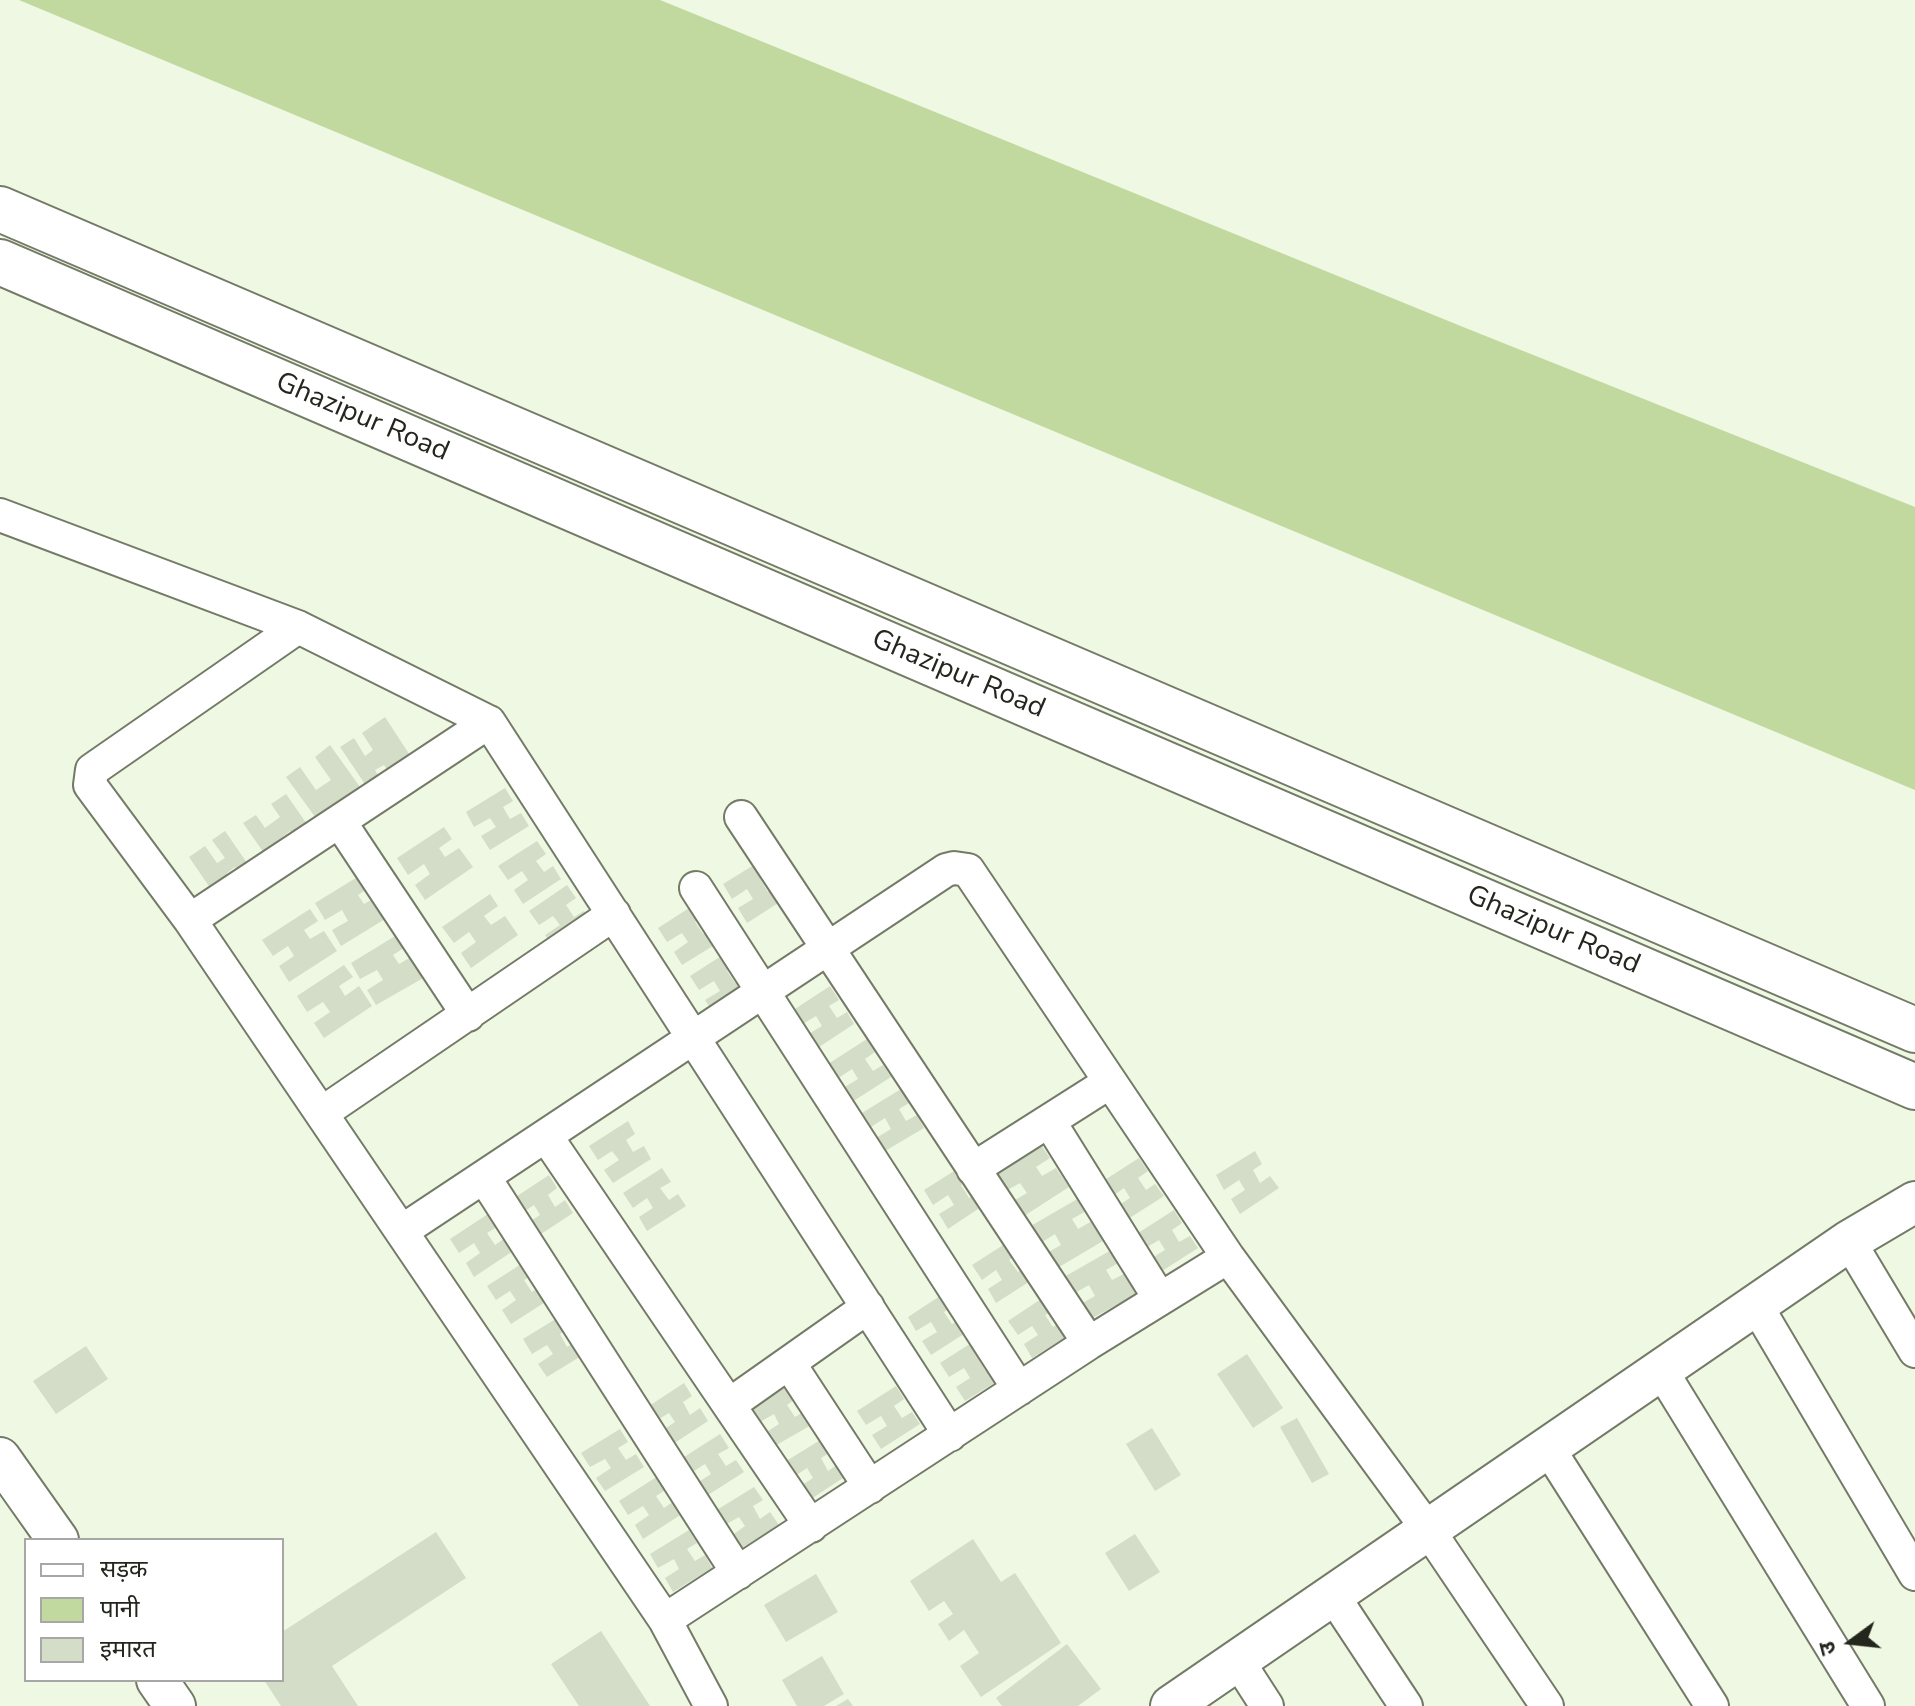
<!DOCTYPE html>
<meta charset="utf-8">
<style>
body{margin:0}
#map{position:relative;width:1915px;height:1706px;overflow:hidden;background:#eff8e2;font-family:"Nunito Sans","Noto Sans Devanagari",sans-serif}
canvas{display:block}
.legend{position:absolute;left:24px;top:1538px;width:260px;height:144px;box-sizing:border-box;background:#fff;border:2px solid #a7a8a5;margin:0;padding:10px 14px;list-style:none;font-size:24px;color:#22261d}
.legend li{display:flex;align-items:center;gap:16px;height:40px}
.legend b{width:40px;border:2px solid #a7a8a5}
.north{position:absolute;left:1811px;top:1602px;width:80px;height:80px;-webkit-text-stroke:6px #fff;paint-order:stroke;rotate:255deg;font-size:22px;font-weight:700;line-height:32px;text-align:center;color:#22261d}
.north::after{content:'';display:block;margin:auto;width:28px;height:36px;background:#22261d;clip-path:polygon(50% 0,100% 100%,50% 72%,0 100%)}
</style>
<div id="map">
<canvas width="1915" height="1706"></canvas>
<ul class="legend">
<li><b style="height:10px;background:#fff"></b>सड़क</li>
<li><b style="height:22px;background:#c1d89e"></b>पानी</li>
<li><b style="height:22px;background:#d4ddc7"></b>इमारत</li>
</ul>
<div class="north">उ</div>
</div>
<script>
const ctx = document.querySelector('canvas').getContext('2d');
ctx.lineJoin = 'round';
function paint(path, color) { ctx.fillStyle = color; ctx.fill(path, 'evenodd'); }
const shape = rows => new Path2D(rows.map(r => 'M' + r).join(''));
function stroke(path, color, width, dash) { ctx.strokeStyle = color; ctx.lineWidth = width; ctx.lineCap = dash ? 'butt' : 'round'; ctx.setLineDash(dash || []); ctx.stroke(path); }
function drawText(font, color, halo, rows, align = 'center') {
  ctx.font = font + ' "Nunito Sans",sans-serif'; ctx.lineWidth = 7; ctx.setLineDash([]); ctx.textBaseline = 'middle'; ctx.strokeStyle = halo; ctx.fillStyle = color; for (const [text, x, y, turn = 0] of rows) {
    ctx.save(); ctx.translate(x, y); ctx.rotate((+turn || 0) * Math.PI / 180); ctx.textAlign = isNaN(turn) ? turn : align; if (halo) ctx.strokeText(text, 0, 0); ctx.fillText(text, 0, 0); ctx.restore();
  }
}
paint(shape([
 [19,0,660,0,1468,329,1915,507,1915,790]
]), '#c1d89e');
paint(shape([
 [385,717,415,763,393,779,384,765,375,770,384,785,371,793,340,747,354,738,365,756,373,750,362,733],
 [330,745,365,794,321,825,286,777,300,767,316,790,331,780,315,757],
 [505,788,513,801,503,807,510,819,521,813,529,826,490,850,481,836,496,827,490,818,474,827,466,812],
 [286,794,314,834,299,844,290,831,277,841,286,853,271,863,243,823,256,815,265,828,280,817,271,804],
 [444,827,452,839,439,848,445,857,459,848,473,867,425,900,415,885,430,874,424,864,408,875,397,858],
 [225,831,254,873,244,880,235,867,227,873,235,885,217,898,189,857,205,846,217,863,225,858,212,840],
 [537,841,546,854,536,861,544,872,553,866,561,879,523,904,514,890,528,880,522,871,508,880,498,866],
 [762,860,770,873,760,879,768,892,778,885,786,898,747,923,738,908,753,899,747,889,732,899,723,884],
 [364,873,372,886,358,895,364,904,378,896,390,916,341,946,332,930,348,921,342,910,325,920,315,903],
 [567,885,576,898,566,905,574,917,584,911,592,923,554,948,545,935,560,925,553,916,539,925,529,911],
 [490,894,498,906,484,916,491,925,505,916,518,935,471,968,461,953,476,942,469,932,454,943,442,927],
 [697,903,705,916,695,922,703,934,713,928,721,941,682,965,674,952,688,942,682,933,667,942,658,928],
 [310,909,318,921,304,930,310,939,324,931,337,951,289,982,279,966,294,956,288,946,273,956,262,940],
 [400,933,407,946,393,955,399,964,413,956,425,977,376,1005,367,990,383,980,377,970,360,979,351,963],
 [729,951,737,964,727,971,735,983,745,976,753,989,714,1014,705,1000,720,991,714,981,699,990,690,976],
 [344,965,353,977,339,986,345,996,359,986,372,1006,324,1038,314,1023,330,1012,323,1002,307,1012,297,996],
 [830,986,839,1000,829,1006,837,1018,847,1012,854,1024,816,1049,807,1035,822,1026,816,1016,801,1025,792,1011],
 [867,1039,875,1052,865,1059,873,1071,883,1065,891,1077,852,1102,843,1088,858,1079,852,1069,837,1079,828,1064],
 [901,1089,909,1103,899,1109,906,1121,917,1115,924,1128,885,1151,876,1138,891,1129,885,1118,871,1127,862,1113],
 [628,1121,635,1134,626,1140,633,1152,644,1146,651,1159,613,1183,604,1170,619,1160,612,1151,598,1160,589,1146],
 [1041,1145,1050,1158,1036,1167,1042,1176,1056,1168,1069,1187,1021,1218,1010,1203,1027,1193,1020,1183,1004,1192,993,1176],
 [1255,1151,1262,1164,1253,1170,1260,1183,1270,1176,1279,1188,1240,1214,1231,1199,1245,1190,1239,1180,1224,1190,1216,1175],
 [1139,1158,1148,1171,1138,1178,1146,1190,1155,1184,1164,1196,1125,1221,1116,1207,1130,1198,1124,1188,1110,1198,1100,1183],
 [962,1166,971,1179,961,1185,969,1198,979,1191,987,1203,948,1229,939,1214,954,1205,948,1195,933,1205,924,1190],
 [662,1168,671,1182,660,1188,669,1200,678,1194,686,1206,647,1231,639,1217,653,1208,647,1198,633,1208,623,1193],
 [549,1175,557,1188,548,1195,555,1207,565,1200,573,1213,535,1238,526,1224,540,1215,534,1205,519,1215,511,1200],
 [1079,1198,1086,1211,1072,1219,1078,1229,1092,1221,1103,1241,1054,1270,1045,1254,1061,1245,1055,1234,1039,1244,1029,1227],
 [1174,1210,1182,1223,1172,1230,1179,1242,1190,1236,1198,1248,1159,1273,1150,1259,1165,1250,1159,1240,1144,1249,1135,1235],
 [488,1214,497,1227,487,1233,495,1245,505,1238,513,1251,474,1277,466,1263,480,1253,474,1243,459,1253,450,1239],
 [1011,1240,1020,1253,1009,1260,1018,1272,1027,1266,1035,1278,996,1303,988,1289,1002,1280,996,1270,982,1280,972,1265],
 [1113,1249,1120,1262,1106,1270,1112,1280,1126,1273,1138,1293,1087,1321,1079,1305,1095,1296,1089,1285,1073,1294,1064,1277],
 [526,1261,534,1274,524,1280,532,1292,541,1286,550,1299,511,1324,502,1310,516,1300,510,1291,496,1300,487,1286],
 [946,1292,954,1305,944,1312,952,1324,962,1318,970,1330,931,1355,922,1341,937,1332,931,1322,916,1331,908,1317],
 [1047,1295,1056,1309,1045,1315,1053,1327,1063,1321,1071,1334,1032,1358,1024,1344,1038,1335,1032,1326,1018,1335,1008,1321],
 [562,1315,570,1328,560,1334,567,1347,578,1340,586,1353,547,1377,538,1364,553,1354,547,1345,532,1354,523,1339],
 [979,1338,988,1352,978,1358,985,1370,995,1364,1004,1377,965,1401,956,1387,970,1378,964,1368,949,1377,940,1363],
 [86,1346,108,1379,56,1414,33,1381],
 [1247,1354,1283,1408,1253,1428,1217,1374],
 [684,1383,692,1396,683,1402,690,1415,700,1408,708,1421,670,1446,660,1432,675,1422,669,1413,654,1422,646,1408],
 [790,1385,797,1398,787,1405,795,1417,805,1411,813,1424,773,1447,765,1433,779,1424,774,1414,758,1423,750,1409],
 [896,1386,904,1399,894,1406,902,1418,912,1412,920,1424,881,1449,872,1435,887,1426,881,1416,866,1425,857,1411],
 [1297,1418,1329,1474,1312,1483,1280,1427],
 [1152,1428,1181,1475,1155,1491,1126,1444],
 [620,1429,628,1442,618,1448,626,1460,636,1454,644,1467,605,1491,596,1478,611,1468,605,1459,590,1467,581,1453],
 [720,1434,729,1448,718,1454,726,1466,736,1460,744,1472,705,1497,697,1483,711,1474,705,1464,691,1473,681,1459],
 [822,1439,831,1452,821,1458,828,1471,838,1464,846,1476,808,1501,799,1487,813,1478,807,1468,792,1478,783,1463],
 [658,1476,667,1489,656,1496,664,1508,674,1501,682,1514,643,1539,635,1525,649,1515,643,1506,628,1515,619,1501],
 [754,1487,763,1500,753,1506,760,1519,770,1512,779,1525,740,1549,731,1536,745,1526,739,1517,725,1525,715,1511],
 [689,1530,697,1543,687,1549,695,1561,705,1555,712,1568,673,1592,665,1578,679,1569,674,1559,658,1568,650,1554],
 [436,1532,466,1578,332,1666,358,1706,281,1706,264,1680,282,1680,282,1632],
 [1135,1534,1160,1572,1129,1591,1105,1553],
 [973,1539,1001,1582,1015,1573,1061,1643,981,1697,960,1666,979,1653,964,1630,949,1641,938,1624,953,1614,944,1601,929,1611,910,1581],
 [816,1574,838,1612,786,1642,764,1605],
 [601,1631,650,1706,579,1706,551,1664],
 [1067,1644,1101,1689,1078,1706,1002,1706,996,1698],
 [822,1656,844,1694,824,1706,797,1706,782,1680],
 [848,1699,853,1706,836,1706]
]), '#d4ddc7');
const minor = shape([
 [0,515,298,627,489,722,950,1435],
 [298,627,92,770,90,785,190,920,665,1620,711,1706],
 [741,817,1089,1343],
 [340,822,468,1015],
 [696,888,1019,1389],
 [190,920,489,722],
 [322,1113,614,914],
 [1049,1121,1160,1299],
 [546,1136,811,1526],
 [973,1169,1110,1082],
 [484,1177,738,1573],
 [402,1231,946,870,954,868,968,870,1228,1257,1429,1531,1547,1706],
 [1849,1241,1915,1351],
 [1756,1305,1915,1574],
 [789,1363,870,1487],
 [1661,1370,1868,1706],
 [729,1405,868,1307],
 [1547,1446,1712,1706],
 [1332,1594,1406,1706],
 [665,1620,1089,1343,1228,1257],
 [1238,1661,1267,1706]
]);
const tertiary = shape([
 [0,1458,58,1540],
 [157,1680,175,1706],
 [1171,1706,1849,1241,1915,1202]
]);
const secondary = shape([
 [0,209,1915,1030],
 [0,262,1915,1087]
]);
stroke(minor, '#737b67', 36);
stroke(tertiary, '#737b67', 44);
stroke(secondary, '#737b67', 48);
stroke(minor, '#fff', 32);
stroke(tertiary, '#fff', 40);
stroke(secondary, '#fff', 44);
drawText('28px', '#22261d', '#fff', [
 ["Ghazipur Road",362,418,23],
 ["Ghazipur Road",958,675,23],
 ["Ghazipur Road",1553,931,23]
]);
</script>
